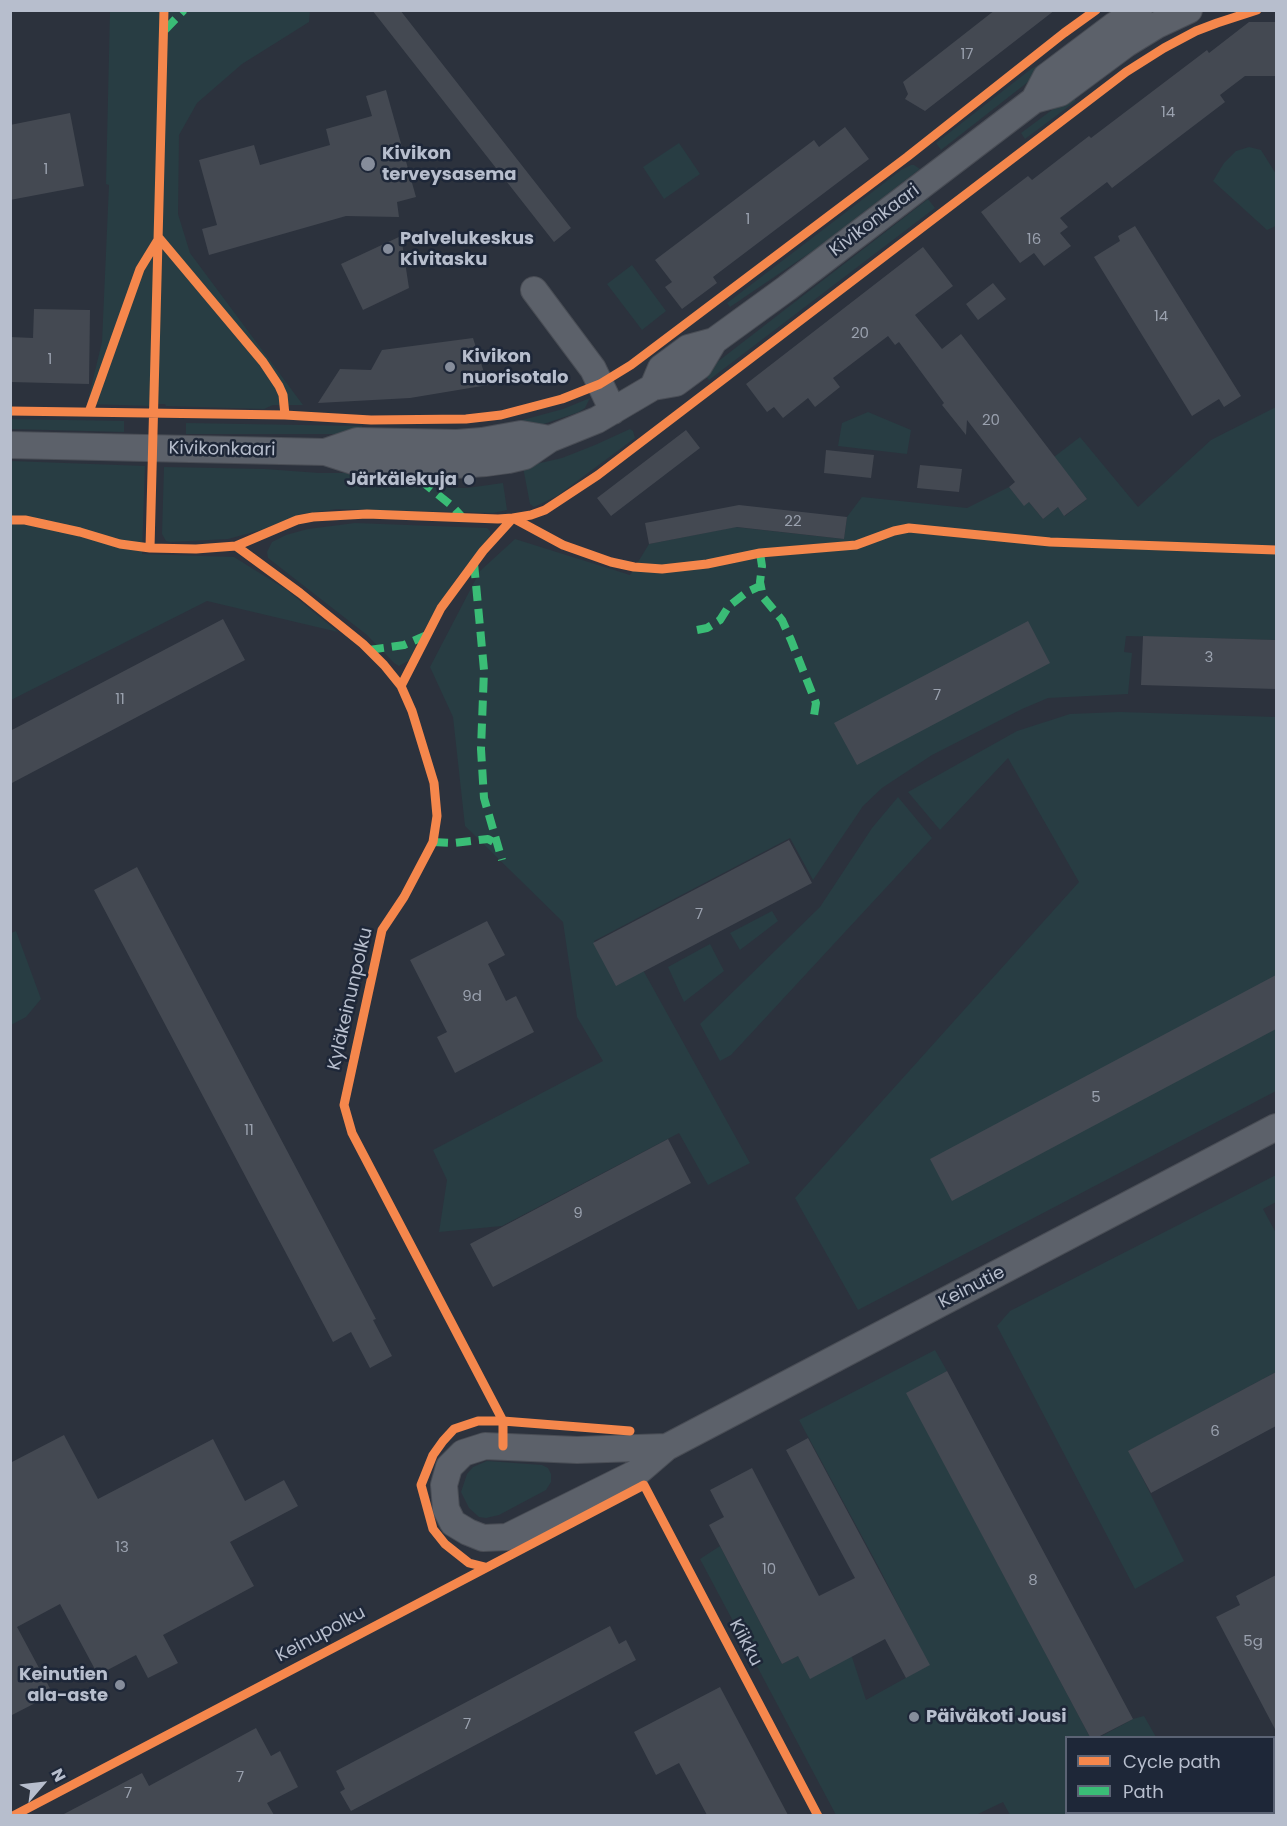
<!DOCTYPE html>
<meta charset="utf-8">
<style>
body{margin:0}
#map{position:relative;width:1287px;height:1826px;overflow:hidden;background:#2c323d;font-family:Poppins,sans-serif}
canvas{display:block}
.frame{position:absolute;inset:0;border:12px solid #b7becd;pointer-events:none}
.legend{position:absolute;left:1065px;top:1736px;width:210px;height:78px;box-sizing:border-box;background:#1e2738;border:2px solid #5b6374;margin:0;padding:8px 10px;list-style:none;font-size:18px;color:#b7becd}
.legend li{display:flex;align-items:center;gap:12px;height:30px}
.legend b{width:30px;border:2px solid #5b6374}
.north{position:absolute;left:12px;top:1754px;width:60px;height:60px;-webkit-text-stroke:4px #1e2738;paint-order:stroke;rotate:62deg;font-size:16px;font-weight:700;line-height:24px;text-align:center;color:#b7becd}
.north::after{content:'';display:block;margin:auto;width:21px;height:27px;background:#b7becd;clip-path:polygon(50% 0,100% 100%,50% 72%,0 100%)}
</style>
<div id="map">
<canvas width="1287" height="1826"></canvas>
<div class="frame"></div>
<ul class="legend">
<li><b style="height:8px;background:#f5874c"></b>Cycle path</li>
<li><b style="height:8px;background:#3abd76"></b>Path</li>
</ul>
<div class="north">N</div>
</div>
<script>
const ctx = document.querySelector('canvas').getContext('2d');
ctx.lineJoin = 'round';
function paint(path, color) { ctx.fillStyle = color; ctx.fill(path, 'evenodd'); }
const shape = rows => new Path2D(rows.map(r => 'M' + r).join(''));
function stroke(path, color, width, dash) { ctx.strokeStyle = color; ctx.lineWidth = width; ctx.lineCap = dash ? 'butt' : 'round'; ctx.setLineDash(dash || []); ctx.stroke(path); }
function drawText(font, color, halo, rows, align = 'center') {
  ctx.font = font + ' Poppins,sans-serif'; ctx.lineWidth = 5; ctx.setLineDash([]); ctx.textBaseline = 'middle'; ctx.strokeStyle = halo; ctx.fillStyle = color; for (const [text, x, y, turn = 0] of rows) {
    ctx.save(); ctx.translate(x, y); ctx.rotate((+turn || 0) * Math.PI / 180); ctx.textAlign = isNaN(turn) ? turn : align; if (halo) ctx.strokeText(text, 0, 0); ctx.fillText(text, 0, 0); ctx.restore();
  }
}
paint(shape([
 [110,11,310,11,309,22,242,64,197,103,179,135,178,214,190,253,303,405,273,405,264,409,166,406,165,404,150,404,150,406,87,404,102,342,109,185,106,184],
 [1042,63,1047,67,941,150,936,143,1031,69],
 [1072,95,1076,101,1025,139,1021,133],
 [679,143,700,174,664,199,643,167],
 [1249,147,1261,150,1276,174,1276,226,1267,230,1213,181,1224,163,1236,151],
 [911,165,914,165,920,169,817,248,730,307,727,303,901,170],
 [928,199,935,208,709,380,703,373],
 [632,265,666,311,642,330,607,284],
 [590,398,585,408,579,412,538,426,517,430,515,422,563,409],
 [1276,407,1276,640,1126,636,1124,652,1132,653,1128,694,1048,698,1022,709,932,755,882,788,863,806,813,880,790,838,594,941,617,984,643,970,750,1163,708,1185,679,1133,502,1226,439,1232,447,1180,433,1150,603,1061,577,1017,563,922,465,826,453,717,430,667,480,571,515,539,630,575,649,544,735,527,844,539,847,517,862,497,967,508,1009,487,1024,505,1029,502,1043,519,1058,507,1065,516,1087,499,1054,457,1080,437,1138,507,1211,440],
 [868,412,911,430,907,454,838,446,842,423],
 [11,419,124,421,124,432,11,429],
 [186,423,362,426,362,434,186,434],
 [630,429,633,431,635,438,557,496,534,507,530,504,523,467,562,458,595,445],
 [11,461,145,466,142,554,234,557,287,590,338,632,207,601,11,700],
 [164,467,265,469,319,473,361,473,362,486,467,488,503,483,507,510,493,513,337,509,301,514,261,530,228,539,170,542,166,541,162,534],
 [355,523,487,528,490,531,490,536,457,578,438,606,417,643,410,660,399,666,394,663,367,635,268,558,267,552,272,542,286,535,308,529],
 [1120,712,1276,717,1276,1091,858,1310,795,1198,1079,882,1008,758,940,830,908,792,1017,731,1070,714],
 [898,797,932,838,731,1055,720,1061,700,1024,820,907,872,828],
 [772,911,778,921,740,950,730,933],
 [16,931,41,999,26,1017,11,1025,11,933],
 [710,944,724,971,684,1002,668,967],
 [1276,1175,1276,1202,1263,1209,1276,1233,1276,1372,1129,1451,1184,1561,1135,1589,997,1326,1010,1311],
 [935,1350,947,1371,907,1393,1090,1737,1066,1738,1066,1812,1196,1812,1197,1815,1010,1815,1003,1802,976,1815,836,1815,700,1559,720,1546,782,1664,798,1656,852,1657,866,1700,929,1665,878,1566,799,1420],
 [487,1461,542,1465,548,1468,551,1474,551,1482,546,1490,499,1515,486,1518,479,1517,469,1508,461,1492,467,1474,473,1467],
 [1144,1716,1156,1737,1098,1738,1133,1719]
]), '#283d43');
paint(shape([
 [372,10,400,10,571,228,554,242],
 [995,10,1055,10,925,111,905,99,908,94,903,82],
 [1249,22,1276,22,1276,76,1245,76,1220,95,1225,102,1179,137,1112,188,1107,182,1060,218,1068,227,1060,233,1071,246,1044,266,1034,253,1020,263,981,212,1028,176,1032,180,1089,136,1091,138,1207,50,1209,53],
 [386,90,416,197,397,202,399,217,346,216,209,255,202,229,217,225,199,160,254,145,260,165,330,145,326,129,372,116,366,96],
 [70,113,84,186,10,200,10,125],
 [845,127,869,159,713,277,717,283,682,309,665,287,672,282,655,260,814,140,819,147],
 [1135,226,1241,396,1224,407,1219,399,1192,416,1094,257,1120,241,1118,236],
 [401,236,409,288,363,310,341,264],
 [923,247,953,286,915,315,942,349,961,334,1087,499,1064,516,1058,507,1043,519,1029,502,1024,506,1009,487,1015,482,967,420,966,435,942,405,944,403,899,342,895,345,888,336,833,378,840,387,815,407,808,398,783,418,774,407,767,412,746,384],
 [993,283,1006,299,978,320,966,304],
 [34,309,90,310,89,384,10,382,10,337,33,338],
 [473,338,488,385,410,398,318,403,340,369,371,370,382,350],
 [686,430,700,448,611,516,597,498],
 [826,450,874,455,871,478,824,473],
 [920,465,962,469,959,492,917,488],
 [739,505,847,517,844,539,737,527,649,544,645,523],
 [223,619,245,660,10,784,10,731],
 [1028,621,1050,663,857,765,834,723],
 [1143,636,1276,640,1276,689,1141,685],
 [789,840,812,883,616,986,593,943],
 [137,867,376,1319,373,1320,392,1356,370,1368,351,1332,333,1342,94,890],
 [487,921,505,955,488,964,506,1001,516,996,534,1032,455,1073,437,1037,447,1032,410,960],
 [1276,975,1276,1029,952,1201,930,1159],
 [668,1139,691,1183,493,1287,470,1244],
 [947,1371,1133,1719,1098,1737,1090,1737,906,1393],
 [1276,1372,1276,1426,1151,1493,1128,1451],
 [64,1435,98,1499,213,1439,245,1501,284,1480,298,1506,230,1542,254,1586,163,1635,178,1663,148,1678,136,1655,98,1675,60,1604,17,1627,53,1694,10,1716,10,1463],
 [808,1438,930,1665,906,1678,885,1639,810,1679,798,1656,782,1664,709,1525,724,1517,710,1490,752,1468,819,1596,855,1578,786,1450],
 [1276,1575,1276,1731,1216,1617,1240,1605,1236,1596],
 [610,1626,619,1644,626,1640,636,1660,351,1811,340,1792,345,1789,336,1771],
 [720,1687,788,1815,707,1815,679,1763,656,1775,634,1732],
 [256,1728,271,1756,280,1751,298,1787,267,1803,274,1815,62,1815,142,1773,149,1786]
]), '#444952');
const minor = shape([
 [1034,100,1046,77,1115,25,1139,10],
 [534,290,593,369,613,411],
 [653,387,661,368,688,348,714,341,787,288,1034,100,1060,93,1126,44,1157,25,1189,10],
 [10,445,325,452,356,462,369,463,455,465,486,463,508,460,525,456,550,439,597,420,653,387,676,383,699,366,714,341],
 [325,452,357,441,457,443,482,441,521,434,550,439],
 [667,1447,577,1450,485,1446,463,1453,449,1467,444,1485,446,1509,453,1523,468,1532,483,1538,507,1537,638,1472,667,1447,1276,1127]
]);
stroke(minor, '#494d55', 28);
stroke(minor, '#5c616a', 26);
stroke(shape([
 [165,30,184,10],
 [420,480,452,506,463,518],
 [760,553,762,566,760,582,763,597,782,620,791,640,816,703,813,722],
 [474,563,484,670,481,749,484,798,502,860],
 [697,630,707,628,720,620,729,606,747,592,760,586],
 [369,650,404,645,427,635],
 [433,842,453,843,488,839,497,844]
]), '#3abd76', 8, [15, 8]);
stroke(shape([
 [159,238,263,362,279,386,283,395,285,415],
 [10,411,285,415,371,420,466,419,501,415,562,399,600,384,631,365,907,157,1064,33,1096,10],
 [89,412,140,269,159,238],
 [513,518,531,515,545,510,598,475,1126,72,1164,48,1196,31,1217,23,1257,10],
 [10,520,25,520,80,532,120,544,150,548,196,549,236,546,297,520,313,517,367,514,498,519,513,518,563,545,611,562,634,567,662,569,707,564,760,553,856,545,894,531,909,528,1050,542,1276,550],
 [236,546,300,593,363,644,384,665,401,686,412,711,434,783,437,816,433,842,404,897,382,930,344,1105,352,1133,503,1421,503,1446],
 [150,548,164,10],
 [401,686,441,608,483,551,513,518],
 [485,1567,469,1563,445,1544,433,1529,421,1485,433,1455,443,1441,454,1429,478,1421,503,1421,630,1431],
 [13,1816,644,1485,818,1816]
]), '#f5874c', 9);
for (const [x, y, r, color] of [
 [368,164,8,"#868d9b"],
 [388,249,6,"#868d9b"],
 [450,367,6,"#868d9b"],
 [469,480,6,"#868d9b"],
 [120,1685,6,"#868d9b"],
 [914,1717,6,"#868d9b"]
]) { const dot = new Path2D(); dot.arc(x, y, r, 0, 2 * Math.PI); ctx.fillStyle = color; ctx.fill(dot); stroke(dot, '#1e2738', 2); }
drawText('15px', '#9aa1ae', null, [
 ["17",967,55],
 ["14",1168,113],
 ["1",46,170],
 ["1",748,220],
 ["16",1034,240],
 ["14",1161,317],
 ["20",860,334],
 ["1",50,360],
 ["20",991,421],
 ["22",793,522],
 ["3",1209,658],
 ["7",937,696],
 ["11",120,700],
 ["7",699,915],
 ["9d",472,997],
 ["5",1096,1098],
 ["11",249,1131],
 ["9",578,1214],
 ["6",1215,1432],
 ["13",122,1548],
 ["10",769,1570],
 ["8",1033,1581],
 ["5g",1253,1642],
 ["7",467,1725],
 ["7",240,1778],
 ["7",128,1794]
]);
drawText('bold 18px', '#b7becd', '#1e2738', [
 ["Kivikon",382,154],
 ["terveysasema",382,175],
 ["Palvelukeskus",400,239],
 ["Kivitasku",400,260],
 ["Kivikon",462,357],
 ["nuorisotalo",462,378],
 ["Järkälekuja",457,480,"right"],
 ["Keinutien",108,1675,"right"],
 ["ala-aste",108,1696,"right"],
 ["Päiväkoti Jousi",926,1717]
], 'left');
drawText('18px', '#b7becd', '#1e2738', [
 ["Kivikonkaari",875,221,-37],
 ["Kivikonkaari",222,450,1],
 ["Kyläkeinunpolku",351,999,-77],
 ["Keinutie",972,1288,-27],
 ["Keinupolku",321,1635,-28],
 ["Kiikku",745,1643,62]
]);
</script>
